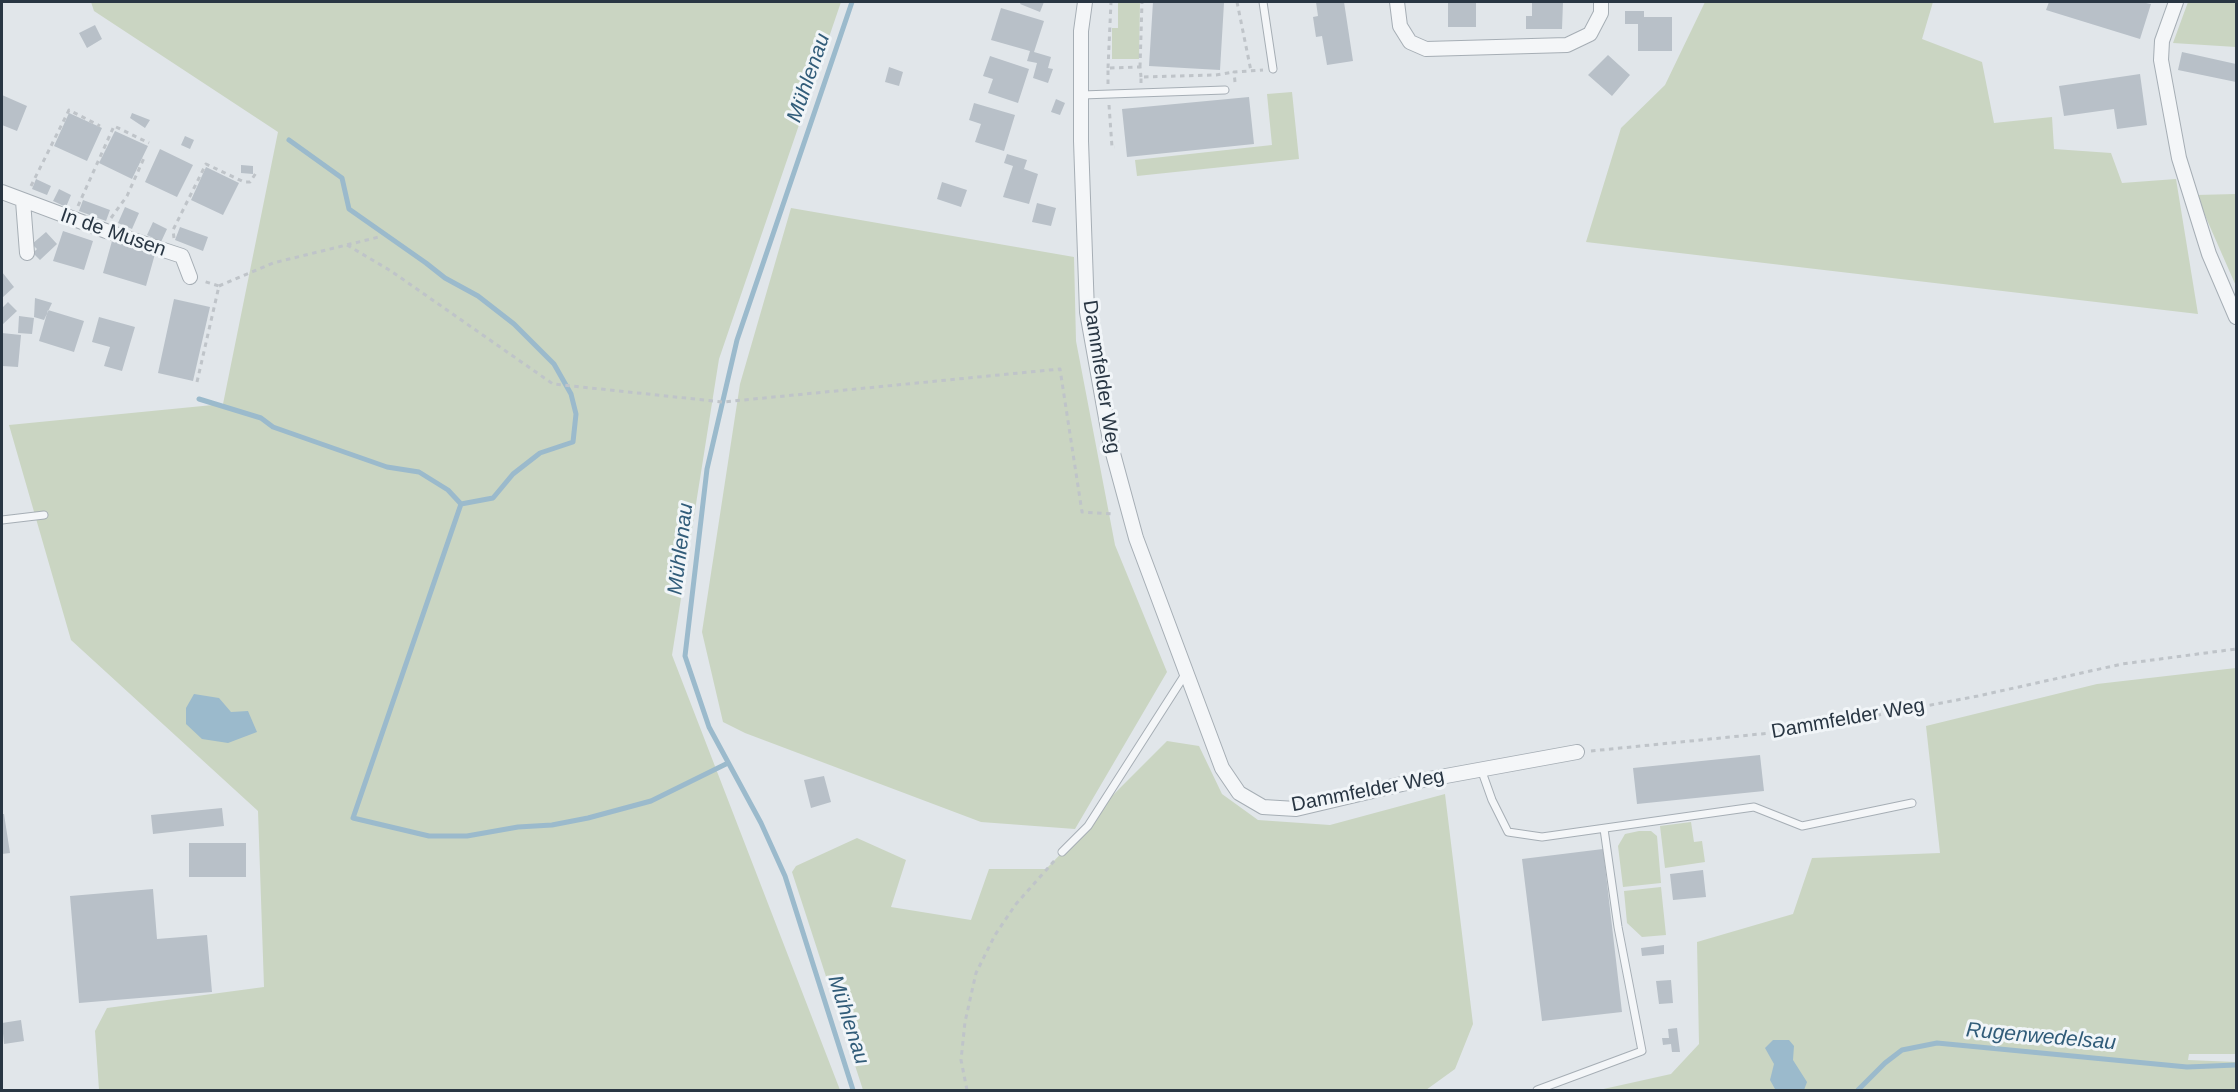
<!DOCTYPE html>
<meta charset="utf-8">
<style>
body{margin:0}
#map{position:relative;width:2238px;height:1092px;overflow:hidden;background:#e1e6ea;font-family:Helvetica,sans-serif}
canvas{display:block}
.frame{position:absolute;inset:0;border:3px solid #293643;pointer-events:none}
</style>
<div id="map">
<canvas width="2238" height="1092"></canvas>
<div class="frame"></div>
</div>
<script>
const ctx = document.querySelector('canvas').getContext('2d');
ctx.lineJoin = 'round';
function paint(path, color) { ctx.fillStyle = color; ctx.fill(path, 'evenodd'); }
const shape = rows => new Path2D(rows.map(r => 'M' + r).join(''));
function stroke(path, color, width, dash) { ctx.strokeStyle = color; ctx.lineWidth = width; ctx.lineCap = dash ? 'butt' : 'round'; ctx.setLineDash(dash || []); ctx.stroke(path); }
function drawText(font, color, halo, rows, align = 'center') {
  ctx.font = font + ' Helvetica,sans-serif'; ctx.lineWidth = 6; ctx.setLineDash([]); ctx.textBaseline = 'middle'; ctx.strokeStyle = halo; ctx.fillStyle = color; for (const [text, x, y, turn = 0] of rows) {
    ctx.save(); ctx.translate(x, y); ctx.rotate((+turn || 0) * Math.PI / 180); ctx.textAlign = isNaN(turn) ? turn : align; if (halo) ctx.strokeText(text, 0, 0); ctx.fillText(text, 0, 0); ctx.restore();
  }
}
paint(shape([
 [91,2,841,2,719,359,672,655,840,1090,99,1090,95,1031,107,1008,264,987,258,811,71,640,9,425,223,404,278,132,94,11],
 [1118,2,1140,2,1139,59,1112,59,1112,28,1118,28],
 [1705,2,1933,2,1922,39,1982,62,1994,123,2052,117,2054,149,2111,153,2122,183,2176,179,2198,314,1586,242,1621,128,1665,85],
 [2188,2,2236,2,2236,47,2173,43],
 [1292,92,1299,159,1137,176,1135,160,1272,145,1267,94],
 [2236,194,2236,286,2196,195],
 [791,208,1074,257,1076,341,1115,545,1167,672,1075,829,981,822,745,733,723,722,702,632,740,384],
 [2236,668,2236,1054,2189,1054,2188,1060,2236,1062,2236,1090,1599,1090,1671,1074,1699,1044,1697,942,1793,914,1812,858,1940,853,1926,726,2097,684],
 [1167,741,1199,746,1222,794,1258,820,1330,825,1445,794,1473,1024,1455,1069,1426,1090,863,1090,792,872,796,866,857,838,906,860,891,907,971,920,989,869,1046,869,1088,826,1100,808],
 [1691,822,1694,842,1702,841,1705,862,1665,868,1660,826],
 [1639,831,1651,831,1657,836,1661,883,1623,887,1618,846,1625,834],
 [1661,887,1666,935,1642,937,1627,923,1624,891]
]), '#cad5c2');
paint(shape([
 [194,694,219,698,231,712,248,711,257,732,228,743,202,739,186,724,186,708],
 [1773,1040,1789,1040,1794,1046,1793,1060,1807,1082,1804,1090,1775,1089,1770,1080,1774,1064,1765,1048]
]), '#9bbacc');
stroke(shape([
 [852,2,737,340,707,469,685,656,709,727,761,823,785,876,853,1090],
 [289,140,342,178,349,209,426,263,445,278,478,296,514,324,554,364,571,394,576,414,573,442,540,453,513,474,493,498,461,504,353,818,429,836,467,836,518,827,552,825,588,818,651,801,728,763],
 [199,399,261,418,273,427,387,467,419,472,448,490,461,504],
 [1858,1090,1885,1063,1902,1050,1937,1043,2187,1067,2236,1065]
]), '#9bbacc', 5);
paint(shape([
 [1021,2,1044,2,1040,12,1020,4],
 [1153,2,1224,3,1220,70,1149,66],
 [1316,2,1344,2,1353,61,1327,65,1322,36,1316,37,1313,17,1318,16],
 [1448,2,1476,2,1476,27,1448,27],
 [1532,2,1563,2,1562,29,1526,29,1526,16,1532,16],
 [2049,2,2141,2,2151,4,2140,39,2046,10],
 [1001,8,1044,21,1034,52,1051,57,1048,68,1053,69,1048,83,1033,78,1037,63,1027,61,1030,51,991,40],
 [1625,11,1644,11,1644,17,1672,17,1672,51,1638,51,1638,24,1625,24],
 [95,25,102,39,87,48,79,33],
 [2182,52,2236,64,2236,82,2178,70],
 [1608,55,1630,75,1612,96,1588,75],
 [990,56,1029,69,1018,103,988,93,993,79,983,76],
 [889,67,903,72,899,86,885,82],
 [2140,74,2147,125,2117,129,2114,109,2064,116,2059,86],
 [2,95,27,106,17,131,2,125],
 [1249,97,1254,144,1127,157,1122,109],
 [1056,99,1065,103,1060,115,1051,112],
 [974,103,1015,115,1004,151,975,142,981,124,969,120],
 [69,113,102,128,87,161,54,146],
 [132,113,150,120,145,128,130,118],
 [115,131,148,146,132,179,99,163],
 [185,136,194,140,190,149,181,145],
 [160,149,193,165,177,197,145,182],
 [1007,154,1027,160,1024,169,1038,174,1029,204,1003,197,1013,166,1004,163],
 [241,165,253,166,253,174,241,173],
 [206,167,239,183,223,215,191,200],
 [36,179,51,186,47,195,32,189],
 [942,182,967,190,961,207,937,199],
 [59,189,71,195,66,207,53,201],
 [83,200,110,210,106,221,79,211],
 [1037,203,1056,208,1051,226,1032,222],
 [125,207,139,213,132,229,118,223],
 [153,222,167,229,161,242,147,235],
 [180,227,208,237,203,251,175,240],
 [63,231,93,241,84,270,53,261],
 [46,232,57,244,40,260,33,253,37,249,32,244],
 [112,241,155,254,146,286,103,273],
 [2,272,14,287,2,298],
 [35,298,52,303,44,320,34,317],
 [174,299,210,307,193,381,158,373],
 [8,302,17,311,2,325,2,308],
 [48,310,84,321,74,352,39,341],
 [19,316,34,318,32,334,18,333],
 [99,317,135,327,122,371,104,366,110,347,92,342],
 [2,333,21,335,18,367,2,366],
 [1760,755,1764,791,1637,804,1633,768],
 [824,776,831,802,811,808,804,780],
 [222,808,224,826,153,834,151,815],
 [2,814,4,814,10,853,2,854],
 [189,843,246,843,246,877,189,877],
 [1603,849,1622,1012,1542,1021,1522,859],
 [1703,870,1706,897,1673,900,1670,874],
 [153,889,157,939,207,935,212,992,79,1003,70,896],
 [1664,945,1664,954,1642,956,1641,948],
 [1671,980,1673,1003,1659,1004,1656,981],
 [21,1020,24,1041,4,1044,2,1023],
 [1677,1028,1680,1052,1672,1052,1671,1044,1663,1045,1662,1038,1669,1038,1668,1029]
]), '#b8c0c8');
const lane = shape([
 [1263,2,1273,69],
 [1082,95,1225,90],
 [2,520,44,515],
 [1481,769,1492,800,1508,832,1542,837,1754,807,1802,826,1912,803],
 [1062,852,1088,826,1186,673],
 [1537,1090,1642,1051,1618,927,1604,829]
]);
const street = shape([
 [1085,2,1081,31,1081,141,1087,312,1111,446,1136,538,1222,768,1239,793,1263,807,1296,809,1402,784,1577,752],
 [1397,2,1400,26,1410,42,1426,49,1567,45,1590,34,1601,13,1601,2],
 [2176,2,2162,41,2161,60,2179,158,2209,254,2236,317],
 [2,192,106,231,182,256,190,277],
 [23,201,27,253]
]);
stroke(lane, '#a6aeb5', 9);
stroke(street, '#a6aeb5', 16);
stroke(shape([
 [1237,2,1251,71],
 [1140,67,1142,2],
 [1108,68,1111,2],
 [1235,82,1234,72,1263,70],
 [1141,83,1141,77,1216,75,1234,72],
 [1108,84,1108,68,1140,67,1141,77],
 [1109,105,1112,147,1115,147],
 [31,186,69,110,100,126],
 [78,206,114,126,149,143],
 [111,218,127,196,144,158],
 [174,238,173,230,206,164,244,182,250,182,256,173],
 [347,245,391,271,553,384,723,402,1060,369,1082,512,1113,514],
 [219,286,273,263,379,237],
 [197,382,219,286,203,281],
 [1591,751,1800,730,1978,696,2122,664,2236,649],
 [967,1090,961,1060,965,1022,976,973,995,935,1016,904,1055,860]
]), '#bfc4c9', 3, [4.5, 4.5]);
stroke(lane, '#f4f6f8', 7);
stroke(street, '#f4f6f8', 14);
drawText('20px', '#293643', '#f1f5f8', [
 ["In de Musen",113,233,19],
 ["Dammfelder Weg",1101,377,81],
 ["Dammfelder Weg",1848,719,-10],
 ["Dammfelder Weg",1368,791,-11]
]);
drawText('italic 21px', '#315c79', '#f1f5f8', [
 ["Mühlenau",809,78,-71],
 ["Mühlenau",681,549,-83],
 ["Mühlenau",848,1020,72],
 ["Rugenwedelsau",2041,1037,5]
]);
</script>
